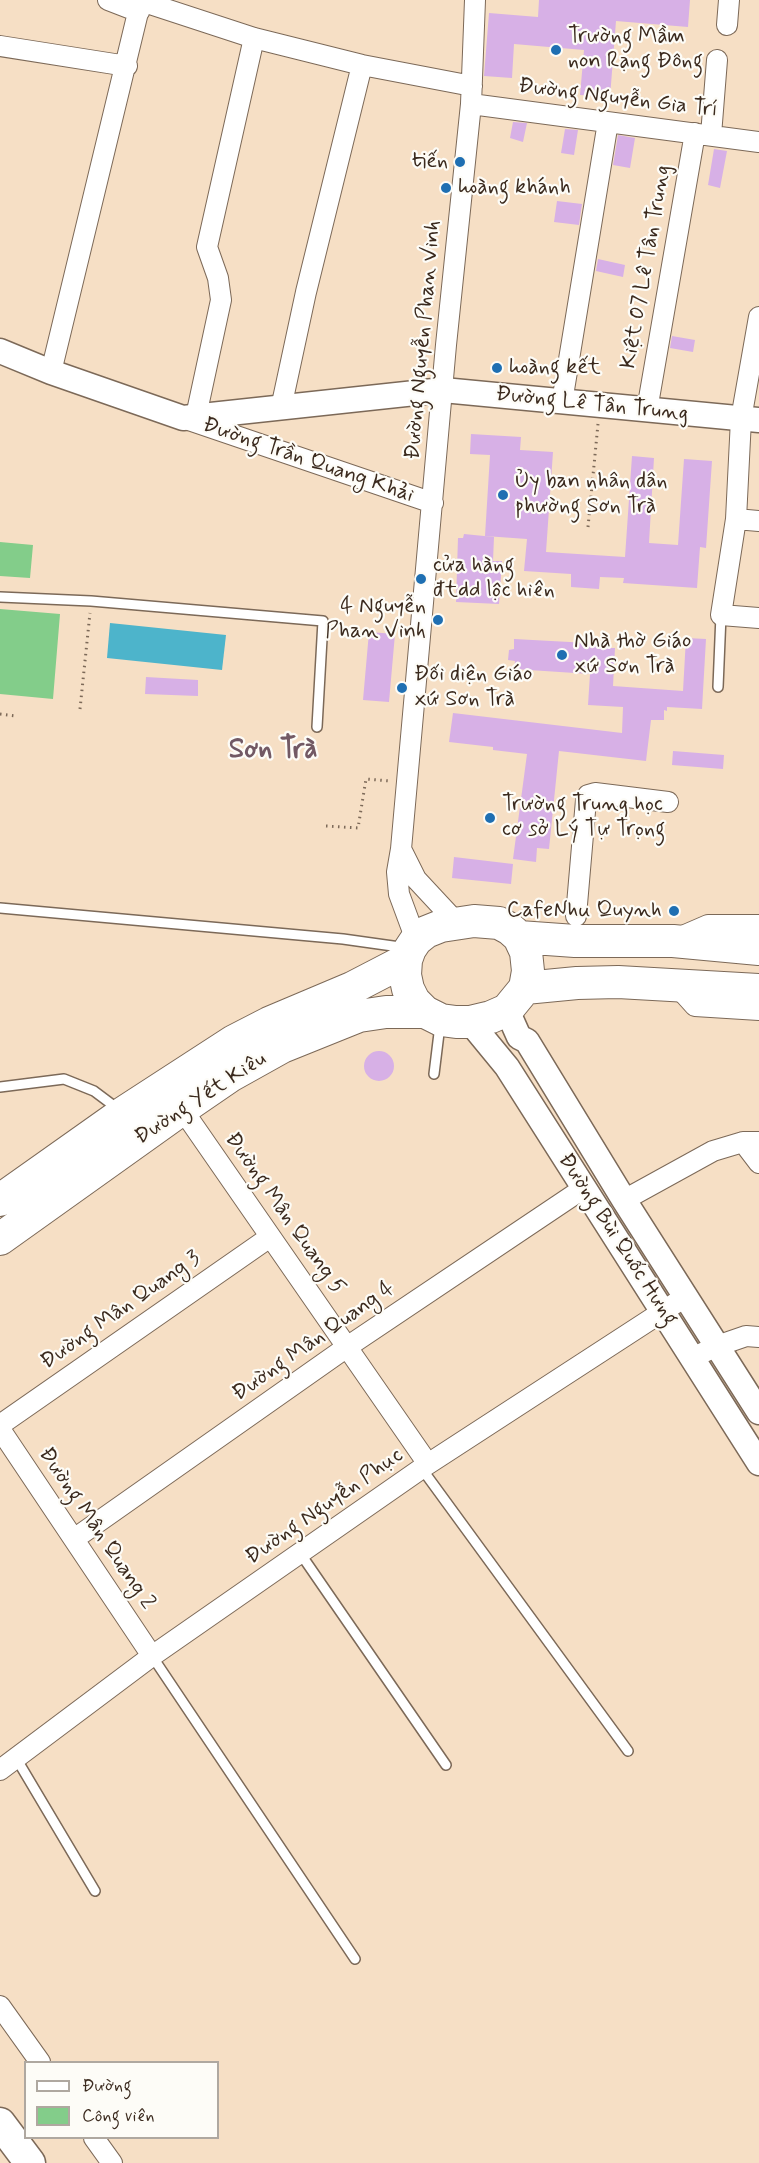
<!DOCTYPE html>
<meta charset="utf-8">
<style>
body{margin:0}
#map{position:relative;width:759px;height:2163px;overflow:hidden;background:#f6dfc5;font-family:Mynerve,sans-serif}
canvas{display:block}
.legend{position:absolute;left:24px;top:2061px;width:195px;height:78px;box-sizing:border-box;background:#fdfcf7;border:2px solid #afa8a0;margin:0;padding:8px 10px;list-style:none;font-size:18px;color:#3b2a1e}
.legend li{display:flex;align-items:center;gap:12px;height:30px}
.legend b{width:30px;border:2px solid #afa8a0}
</style>
<div id="map">
<canvas width="759" height="2163"></canvas>
<ul class="legend">
<li><b style="height:8px;background:#fff"></b>Đường</li>
<li><b style="height:16px;background:#83cd8a"></b>Công viên</li>
</ul>
</div>
<script>
const ctx = document.querySelector('canvas').getContext('2d');
ctx.lineJoin = 'round';
function paint(path, color) { ctx.fillStyle = color; ctx.fill(path, 'evenodd'); }
const shape = rows => new Path2D(rows.map(r => 'M' + r).join(''));
function stroke(path, color, width, dash) { ctx.strokeStyle = color; ctx.lineWidth = width; ctx.lineCap = dash ? 'butt' : 'round'; ctx.setLineDash(dash || []); ctx.stroke(path); }
function drawText(font, color, halo, rows, align = 'center') {
  ctx.font = font + ' Mynerve,sans-serif'; ctx.lineWidth = 4.5; ctx.setLineDash([]); ctx.textBaseline = 'middle'; ctx.strokeStyle = halo; ctx.fillStyle = color; for (const [text, x, y, turn = 0] of rows) {
    ctx.save(); ctx.translate(x, y); ctx.rotate((+turn || 0) * Math.PI / 180); ctx.textAlign = isNaN(turn) ? turn : align; if (halo) ctx.strokeText(text, 0, 0); ctx.fillText(text, 0, 0); ctx.restore();
  }
}
paint(shape([
 [0,542,33,545,30,578,0,576],
 [0,609,60,614,53,699,0,694]
]), '#83cd8a');
paint(shape([
 [110,623,226,635,222,670,107,658]
]), '#4db4cb');
paint(shape([
 [539,0,690,0,688,27,616,21,610,97,580,95,584,50,514,44,512,78,484,76,489,13,538,17],
 [513,122,527,123,523,142,510,138],
 [565,129,578,130,574,155,561,153],
 [618,135,635,138,630,168,613,165],
 [714,149,727,151,720,188,708,185],
 [557,201,582,204,579,225,554,222],
 [598,259,625,265,623,277,596,271],
 [672,336,695,340,693,352,670,348],
 [471,434,521,437,520,450,553,452,546,552,625,557,632,456,654,458,649,543,678,545,684,459,712,461,706,548,700,547,697,588,623,583,624,578,600,577,599,589,571,587,571,574,524,571,527,539,485,536,490,455,470,454],
 [464,534,494,537,493,561,502,561,499,604,456,602,458,538,463,538],
 [369,632,395,634,389,702,363,700],
 [686,638,706,639,702,709,667,707,667,711,664,710,664,720,651,720,646,761,559,751,549,849,537,848,536,862,513,859,527,754,493,750,493,747,449,742,453,713,622,733,623,707,588,705,590,674,514,669,515,661,508,660,509,650,514,649,514,639,607,644,607,648,615,648,613,686,683,691],
 [146,677,198,680,198,696,145,694],
 [673,751,724,755,723,769,672,765],
 [454,857,513,864,511,884,452,878],
 '364 1066a15 15 0 1 1 30 0a15 15 0 1 1-30 0Z'
]), '#d7b0e6');
const service = shape([
 [0,597,91,601,323,621,317,727],
 [718,687,721,615],
 [0,908,343,939,407,948],
 [434,1074,440,1025],
 [0,1087,64,1079,94,1091,118,1109],
 [422,1469,628,1751],
 [300,1553,446,1765],
 [152,1656,355,1959],
 [16,1758,95,1891]
]);
const minor = shape([
 [108,0,139,12],
 [141,1,254,38,362,65,472,86],
 [727,25,729,0],
 [0,46,127,66],
 [471,104,759,142],
 [711,135,717,60],
 [759,317,741,419,736,519,721,615,759,618],
 [51,372,141,0],
 [562,402,608,122],
 [281,408,306,292,362,65],
 [647,410,695,133],
 [196,416,221,300,218,278,207,247,254,38],
 [186,419,433,503],
 [736,519,759,521],
 [401,849,416,879,456,922],
 [576,916,586,800,588,795,595,793,668,802],
 [678,938,708,925,759,925],
 [416,940,399,894,397,872,401,849,446,345,471,104,475,0],
 [677,986,695,1006,759,1010],
 [182,1109,428,1464],
 [743,1142,759,1163],
 [624,1200,713,1151,743,1142,759,1142],
 [692,1358,717,1346,746,1336,759,1337],
 [0,1425,270,1237],
 [0,1429,152,1656],
 [74,1539,347,1347,584,1188],
 [0,1770,152,1656,428,1464,685,1297],
 [0,2006,40,2062],
 [94,2138,112,2163]
]);
const tertiary = shape([
 [0,351,51,372,183,418,443,390,759,420],
 [507,1010,519,1037,527,1041,624,1200,759,1412],
 [470,1022,507,1067,759,1463]
]);
const primary = shape([
 [0,2123,30,2163]
]);
const trunk = shape([
 [474,921,499,923,510,929,519,937,526,952,528,971,525,988,507,1010,491,1017,470,1022,456,1022,441,1020,425,1012,414,1001,408,989,405,975,406,960,410,949,416,940,426,932,441,926,474,921],
 [519,937,575,941,673,941,759,949],
 [525,988,577,983,618,982,759,990],
 [0,1200,123,1113,234,1041,269,1023,352,988,406,960],
 [0,1239,182,1109,230,1076,282,1047,359,1016,386,1012,425,1012]
]);
stroke(service, '#7c6958', 12);
stroke(minor, '#7c6958', 22);
stroke(tertiary, '#7c6958', 27);
stroke(primary, '#7c6958', 33);
stroke(trunk, '#7c6958', 34);
stroke(shape([
 [588,527,598,424],
 [80,709,90,613],
 [0,714,16,716],
 [326,826,358,828,366,779,390,781]
]), '#7c6958', 3, [1.5, 4.5]);
stroke(service, '#fff', 9);
stroke(minor, '#fff', 20);
stroke(tertiary, '#fff', 24);
stroke(primary, '#fff', 30);
stroke(trunk, '#fff', 32);
for (const [x, y, r, color] of [
 [556,50,6,"#1f6fb2"],
 [460,162,6,"#1f6fb2"],
 [446,188,6,"#1f6fb2"],
 [497,368,6,"#1f6fb2"],
 [503,495,6,"#1f6fb2"],
 [421,579,6,"#1f6fb2"],
 [438,620,6,"#1f6fb2"],
 [562,655,6,"#1f6fb2"],
 [402,688,6,"#1f6fb2"],
 [490,818,6,"#1f6fb2"],
 [674,911,6,"#1f6fb2"]
]) { const dot = new Path2D(); dot.arc(x, y, r, 0, 2 * Math.PI); ctx.fillStyle = color; ctx.fill(dot); stroke(dot, '#fdfcf7', 2); }
drawText('22px', '#3b2a1e', '#fdfcf7', [
 ["Trường Mầm",568,37],
 ["non Rạng Đông",568,62],
 ["tiến",448,162,"right"],
 ["hoàng khánh",458,188],
 ["hoàng kết",509,368],
 ["Ủy ban nhân dân",515,482],
 ["phường Sơn Trà",515,507],
 ["cửa hàng",433,566],
 ["đtdd lộc hiên",433,591],
 ["4 Nguyễn",426,607,"right"],
 ["Phan Vinh",426,632,"right"],
 ["Nhà thờ Giáo",574,642],
 ["xứ Sơn Trà",574,667],
 ["Đối diện Giáo",414,675],
 ["xứ Sơn Trà",414,700],
 ["Trường Trung học",502,805],
 ["cơ sở Lý Tự Trọng",502,830],
 ["CafeNhu Quynh",662,911,"right"]
], 'left');
drawText('22px', '#3b2a1e', '#fdfcf7', [
 ["Đường Nguyễn Gia Trí",618,99,7],
 ["Kiệt 07 Lê Tân Trung",647,267,-80],
 ["Đường Nguyễn Phan Vinh",424,340,-85],
 ["Đường Lê Tân Trung",592,405,6],
 ["Đường Trần Quang Khải",308,461,19],
 ["Đường Yết Kiêu",201,1099,-33],
 ["Đường Mân Quang 5",284,1214,55],
 ["Đường Bùi Quốc Hưng",617,1240,57],
 ["Đường Mân Quang 3",121,1311,-35],
 ["Đường Mân Quang 4",314,1342,-35],
 ["Đường Nguyễn Phục",325,1507,-35],
 ["Đường Mân Quang 2",96,1529,56]
]);
drawText('bold 28px', '#725964', '#fdfcf7', [
 ["Sơn Trà",273,751]
]);
</script>
